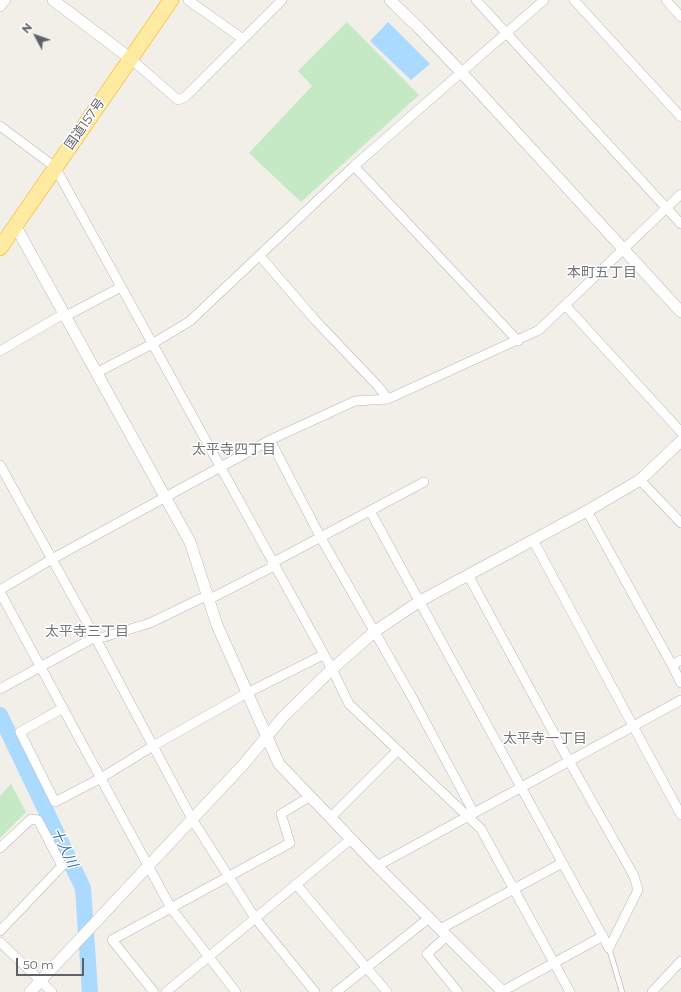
<!DOCTYPE html>
<meta charset="utf-8">
<style>
body{margin:0}
#map{position:relative;width:681px;height:992px;overflow:hidden;background:#f1efe8;font-family:Montserrat,sans-serif}
canvas{display:block}
.north{position:absolute;left:16px;top:16px;width:40px;height:40px;-webkit-text-stroke:3px #fff;paint-order:stroke;rotate:311deg;font-size:11px;font-weight:700;line-height:16px;text-align:center;color:#5f6368}
.north::after{content:'';display:block;margin:auto;width:14px;height:18px;background:#5f6368;clip-path:polygon(50% 0,100% 100%,50% 72%,0 100%)}
.scale{position:absolute;left:16px;top:958px;width:68px;height:18px;box-sizing:border-box;border:2px solid #5f6368;border-top:0;padding-left:5px;font-size:12px;line-height:14px;white-space:nowrap;color:#5f6368;-webkit-text-stroke:3px #fff;paint-order:stroke}
</style>
<div id="map">
<canvas width="681" height="992"></canvas>
<div class="north">N</div>
<div class="scale">50 m</div>
</div>
<script>
const ctx = document.querySelector('canvas').getContext('2d');
ctx.lineJoin = 'round';
function paint(path, color) { ctx.fillStyle = color; ctx.fill(path, 'evenodd'); }
const shape = rows => new Path2D(rows.map(r => 'M' + r).join(''));
function stroke(path, color, width, dash) { ctx.strokeStyle = color; ctx.lineWidth = width; ctx.lineCap = dash ? 'butt' : 'round'; ctx.setLineDash(dash || []); ctx.stroke(path); }
function drawText(font, color, halo, rows, align = 'center') {
  ctx.font = font + ' Montserrat,"Noto Sans JP",sans-serif'; ctx.lineWidth = 3; ctx.setLineDash([]); ctx.textBaseline = 'middle'; ctx.strokeStyle = halo; ctx.fillStyle = color; for (const [text, x, y, turn = 0] of rows) {
    ctx.save(); ctx.translate(x, y); ctx.rotate((+turn || 0) * Math.PI / 180); ctx.textAlign = isNaN(turn) ? turn : align; if (halo) ctx.strokeText(text, 0, 0); ctx.fillText(text, 0, 0); ctx.restore();
  }
}
paint(shape([
 [347,22,419,95,301,202,249,153,312,86,298,71],
 [11,784,26,812,0,838,0,796]
]), '#c5e8c5');
paint(shape([
 [388,22,430,64,411,80,370,41]
]), '#aadaff');
stroke(shape([
 [0,715,83,888,90,992]
]), '#aadaff', 16);
const service = shape([
 [609,948,622,992]
]);
const minor = shape([
 [188,0,243,39],
 [476,0,681,224],
 [574,0,681,117],
 [666,0,681,17],
 [0,7,6,0],
 [131,59,178,100,185,97,282,0],
 [0,126,55,167,332,669,349,704,481,829,570,992],
 [354,166,518,341],
 [260,256,315,320,377,385,388,399],
 [565,305,681,432],
 [66,316,121,287],
 [0,351,65,313],
 [98,372,152,344,190,321,354,166,544,0],
 [270,440,321,538,413,699,474,813],
 [0,465,95,637,192,819,255,918,315,992],
 [640,480,681,523],
 [370,511,609,948],
 [587,511,672,665],
 [533,540,681,815],
 [272,563,424,482],
 [468,575,569,761,634,876,638,890,609,948],
 [0,590,52,559,270,440,355,401,388,399,539,330,681,194],
 [0,592,171,908,236,992],
 [208,600,274,566],
 [681,660,672,665,681,683],
 [0,689,95,637,104,637,150,623,206,596],
 [63,708,20,732,55,802,101,778,153,746,247,693,323,655],
 [330,818,397,751],
 [0,848,31,819,38,820,62,866,0,931],
 [377,866,681,700],
 [296,884,387,992],
 [440,929,562,863],
 [447,936,427,954,458,992],
 [0,942,52,992],
 [154,992,112,940,290,843,281,814,309,797],
 [166,992,351,839],
 [336,992,429,918],
 [501,992,603,936],
 [652,992,681,961]
]);
const tertiary = shape([
 [53,0,131,59],
 [390,0,419,28,461,72,681,312],
 [15,225,190,542,217,625,279,764,377,866,503,992],
 [30,992,243,765,283,717,332,669,374,632,420,601,587,511,640,480,681,441]
]);
const trunk = shape([
 [0,248,171,0]
]);
stroke(service, '#b5b8bc', 6);
stroke(minor, '#b5b8bc', 10);
stroke(tertiary, '#b5b8bc', 12);
stroke(trunk, '#f9ab00', 16);
stroke(service, '#fff', 4.5);
stroke(minor, '#fff', 9);
stroke(tertiary, '#fff', 11);
stroke(trunk, '#feeaa1', 15);
drawText('13px', '#5f6368', '#fff', [
 ["国道157号",85,124,-55]
]);
drawText('14px', '#70757a', '#fff', [
 ["本町五丁目",602,273],
 ["太平寺四丁目",234,450],
 ["太平寺三丁目",87,632],
 ["太平寺一丁目",545,739]
]);
drawText('italic 14px', '#4174aa', '#fff', [
 ["十人川",64,848,64]
]);
</script>
